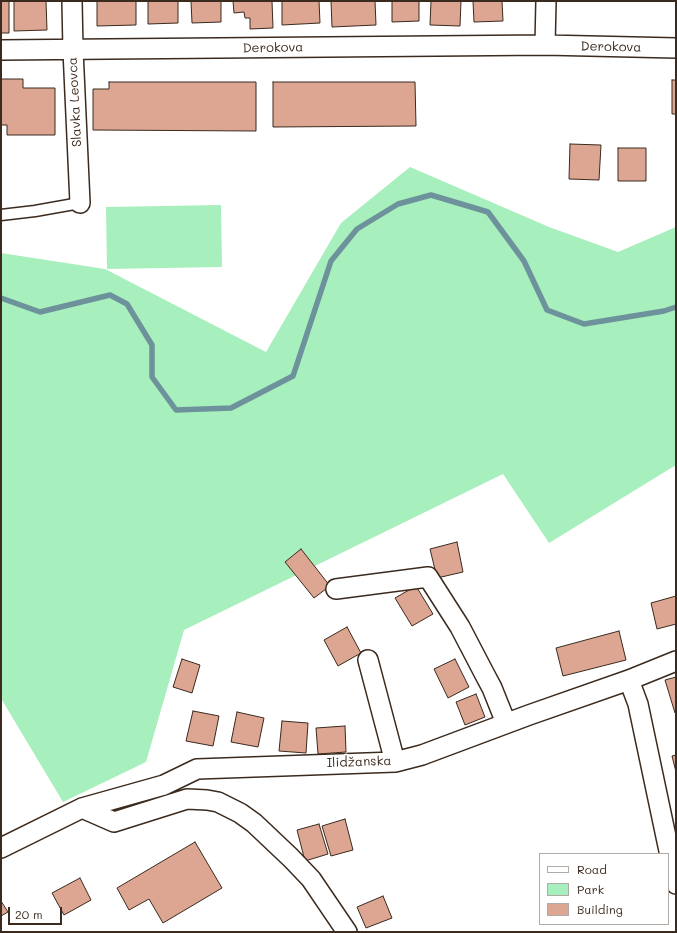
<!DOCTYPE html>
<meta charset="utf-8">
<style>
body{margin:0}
#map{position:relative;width:677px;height:933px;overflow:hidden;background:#fff;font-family:Mali,sans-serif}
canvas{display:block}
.frame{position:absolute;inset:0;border:2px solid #3b2a1e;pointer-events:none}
.legend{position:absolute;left:539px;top:853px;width:130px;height:72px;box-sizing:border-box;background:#fff;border:1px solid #b1aaa5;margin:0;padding:5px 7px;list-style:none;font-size:12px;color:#3b2a1e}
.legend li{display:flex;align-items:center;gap:8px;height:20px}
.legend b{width:20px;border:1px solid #b1aaa5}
.scale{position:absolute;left:8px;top:907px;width:54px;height:18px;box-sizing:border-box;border:2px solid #3b2a1e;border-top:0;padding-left:5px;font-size:12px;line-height:14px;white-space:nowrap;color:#3b2a1e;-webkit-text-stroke:3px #fff;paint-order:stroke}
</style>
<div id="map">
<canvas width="677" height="933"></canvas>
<div class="frame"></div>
<ul class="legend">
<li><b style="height:5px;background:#fff"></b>Road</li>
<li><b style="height:11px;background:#a7efbd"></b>Park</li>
<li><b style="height:11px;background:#dca692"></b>Building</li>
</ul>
<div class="scale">20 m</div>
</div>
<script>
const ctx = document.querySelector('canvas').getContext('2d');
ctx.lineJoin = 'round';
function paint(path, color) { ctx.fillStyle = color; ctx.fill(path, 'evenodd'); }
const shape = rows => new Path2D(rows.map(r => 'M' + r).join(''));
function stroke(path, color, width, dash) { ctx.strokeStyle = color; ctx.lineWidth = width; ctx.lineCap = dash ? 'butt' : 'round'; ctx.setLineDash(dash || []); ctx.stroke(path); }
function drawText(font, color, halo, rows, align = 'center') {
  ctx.font = font + ' Mali,sans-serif'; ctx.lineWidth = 3.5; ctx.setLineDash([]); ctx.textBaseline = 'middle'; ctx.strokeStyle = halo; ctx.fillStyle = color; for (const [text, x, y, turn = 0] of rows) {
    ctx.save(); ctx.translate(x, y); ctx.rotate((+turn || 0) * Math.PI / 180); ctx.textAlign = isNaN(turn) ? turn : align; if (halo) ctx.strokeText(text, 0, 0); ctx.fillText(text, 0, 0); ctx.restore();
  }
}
paint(shape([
 [410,167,549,227,618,252,676,227,676,465,549,543,503,474,184,630,146,762,63,802,2,700,1,700,1,253,105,269,266,352,341,223],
 [221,205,222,267,107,269,106,207]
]), '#a7efbd');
stroke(shape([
 [1,298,40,312,110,295,127,304,152,345,152,377,176,410,231,408,293,376,331,261,357,229,398,204,431,195,488,212,524,261,547,310,584,324,664,311,676,307]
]), '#6d929c', 5.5);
const building = shape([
 [1,1,9,1,9,33,1,33,1,1],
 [14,1,46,1,47,30,14,31,14,1],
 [97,1,136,1,136,25,97,26,97,1],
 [148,1,178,1,178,23,148,24,148,1],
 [191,1,221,1,221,22,192,23,191,1],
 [233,1,272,1,273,28,250,29,250,18,245,18,244,12,234,13,233,1],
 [282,1,319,1,320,23,282,25,282,1],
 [331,1,375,1,376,25,332,27,331,1],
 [392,1,419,1,419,21,392,22,392,1],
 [431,1,461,1,460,26,430,25,431,1],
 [473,1,502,1,503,21,474,22,473,1],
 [1,79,23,79,23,88,55,88,55,135,7,135,7,125,1,125,1,79],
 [672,80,676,80,676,114,672,114,672,80],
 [109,82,256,82,256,131,93,130,93,89,109,89,109,82],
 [273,82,415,82,416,126,273,127,273,82],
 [570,144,601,145,599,180,569,179,570,144],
 [618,148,646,148,646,181,618,181,618,148],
 [457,542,463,572,437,578,430,549,457,542],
 [301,549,330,586,314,598,285,562,301,549],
 [416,586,433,614,412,626,395,598,416,586],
 [676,596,676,624,657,629,651,603,676,596],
 [347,627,361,653,338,666,324,640,347,627],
 [619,631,626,660,563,676,556,648,619,631],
 [182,659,200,665,192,693,173,687,182,659],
 [455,659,469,687,448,698,434,669,455,659],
 [676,677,676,713,675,713,665,680,676,677],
 [476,694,485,717,465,725,456,702,476,694],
 [193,711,219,716,213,746,186,741,193,711],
 [237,712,264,718,258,747,231,742,237,712],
 [282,721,308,723,306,753,279,751,282,721],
 [345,726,346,752,318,754,316,728,345,726],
 [676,755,676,772,672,756,676,755],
 [345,819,353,850,331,856,322,826,345,819],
 [319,824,328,854,305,861,297,830,319,824],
 [195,842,222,888,163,923,149,899,129,910,117,888,195,842],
 [80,878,91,900,64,915,52,893,80,878],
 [383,896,392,918,366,928,357,907,383,896],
 [1,901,8,912,1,916,1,901]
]);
paint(building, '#dca692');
stroke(building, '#3b2a1e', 1);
const service = shape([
 [1,215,35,211,80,203]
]);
const minor = shape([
 [72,1,73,50,80,203],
 [545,45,546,1],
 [1,50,545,45,676,48],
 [336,589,428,577,460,627,484,673,492,688,506,723],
 [368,660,395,762],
 [629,680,638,704,676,884],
 [82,808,114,822,187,799,207,800,218,802,240,813,254,823,291,858,311,879,347,932],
 [1,848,82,808,164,785,197,769,395,762,422,755,529,715,629,680,676,661]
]);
stroke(service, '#3b2a1e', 13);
stroke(minor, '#3b2a1e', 22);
stroke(service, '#fff', 10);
stroke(minor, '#fff', 19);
drawText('13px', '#3b2a1e', '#fff', [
 ["Derokova",611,47,1],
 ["Derokova",273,48,-1],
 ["Slavka Leovca",75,102,-93],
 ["Ilidžanska",359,762,-2]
]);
</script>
